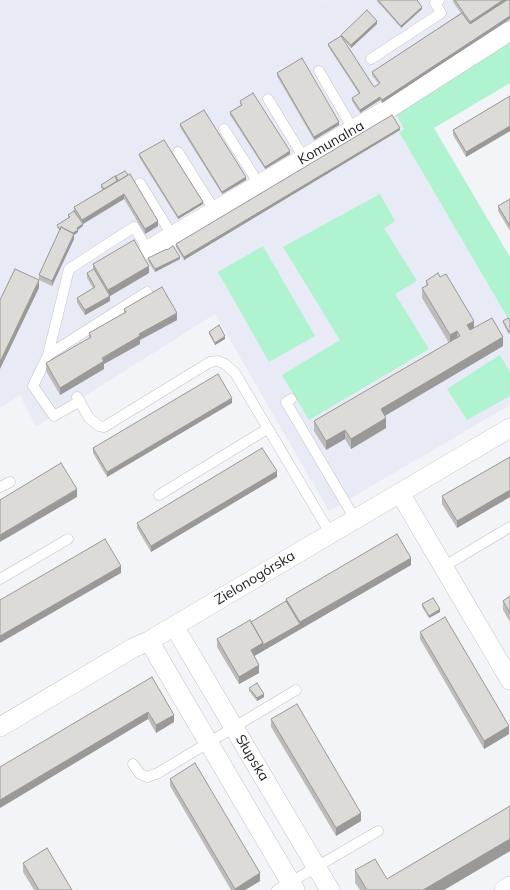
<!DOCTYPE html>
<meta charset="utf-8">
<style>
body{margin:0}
canvas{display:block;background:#f3f4f7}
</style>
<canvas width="510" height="890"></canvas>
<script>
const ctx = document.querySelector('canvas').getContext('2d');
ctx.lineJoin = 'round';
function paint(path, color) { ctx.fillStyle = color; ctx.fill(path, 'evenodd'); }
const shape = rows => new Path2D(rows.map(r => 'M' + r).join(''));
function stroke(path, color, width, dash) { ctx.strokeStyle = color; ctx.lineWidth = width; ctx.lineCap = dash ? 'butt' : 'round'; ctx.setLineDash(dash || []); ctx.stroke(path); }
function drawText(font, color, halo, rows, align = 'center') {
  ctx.font = font + ' Mulish,sans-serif'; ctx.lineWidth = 3; ctx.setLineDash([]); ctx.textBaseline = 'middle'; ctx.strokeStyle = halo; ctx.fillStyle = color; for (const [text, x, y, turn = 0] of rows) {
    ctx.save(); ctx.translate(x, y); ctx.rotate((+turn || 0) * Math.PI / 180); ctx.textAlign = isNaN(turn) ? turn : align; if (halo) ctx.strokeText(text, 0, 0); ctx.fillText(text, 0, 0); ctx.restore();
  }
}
paint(shape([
 [0,0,325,0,313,12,326,0,510,0,510,26,405,129,399,132,510,322,510,405,329,511,215,314,36,427,20,395,0,408]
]), '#e8ebf6');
paint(shape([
 [510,37,510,83,434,128,510,257,510,322,399,132,404,129,396,114],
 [380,194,395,221,384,228,417,281,395,294,429,349,309,420,282,375,340,340,283,247],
 [263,246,315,336,269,362,218,272],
 [500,355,510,372,510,396,467,420,447,389]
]), '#aff3d0');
const lane = shape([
 [371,59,441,13,435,3,439,0],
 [319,71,353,129],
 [268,99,304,158],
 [224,129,259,184],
 [178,152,215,211],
 [140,183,172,235],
 [147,292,48,355,69,269,134,227,148,250],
 [48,355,33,386,54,416,80,401],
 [77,397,89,418,99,426,104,427,210,362,218,361,225,364,235,373,330,533],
 [291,399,286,402,355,519],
 [0,487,10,482],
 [159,495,267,429],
 [443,567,510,527],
 [0,579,68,539],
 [133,764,140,774,147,777,158,773,296,690],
 [277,890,378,831]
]);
const street = shape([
 [148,250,388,109,510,31],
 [400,493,510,680],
 [174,626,330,890],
 [149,641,295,890],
 [0,727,133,648,149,641,174,626,510,428],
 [504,890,510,886]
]);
stroke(lane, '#c1c2c6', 11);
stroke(street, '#c1c2c6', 20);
stroke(lane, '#fff', 10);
stroke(street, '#fff', 19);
paint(shape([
 [377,0,417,0,422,9,401,28,377,1],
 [453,0,510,0,510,19,382,103,380,100,360,113,352,101,352,98,359,94,328,46,328,44,341,36,341,35,377,24,351,48,343,39,374,87,379,84,372,75,372,72,461,13,453,2],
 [277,73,339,125,314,140,277,76],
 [510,96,510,131,466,157,453,135,453,130],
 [240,101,290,154,265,169,230,115,230,112,241,105,240,104],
 [180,124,246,180,222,194,180,127],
 [400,130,184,260,176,247,176,244],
 [139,154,203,204,178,219,139,157],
 [116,176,158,226,145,234,124,199,83,224,83,226,78,230,78,232,74,235,74,239,52,286,39,280,39,275,60,231,57,227,57,225,68,218,68,215,74,211,74,207,102,190,101,187,101,185,116,178],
 [510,199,510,231,498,211,498,206],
 [148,258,180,259,155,272,148,261],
 [93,264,149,273,110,296,110,301,85,315,77,303,77,298,93,288,87,278,87,273,93,270],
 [426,281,474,328,503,346,385,416,386,428,351,449,345,439,326,450,314,431,314,421,449,343,422,298,422,288,426,286],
 [124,309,177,320,140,340,140,344,104,364,104,369,60,395,46,371,46,363,89,338,89,333,124,313],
 [503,321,510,321,509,335,503,323],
 [209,332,225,339,215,345,209,334],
 [232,403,107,477,93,453,93,448],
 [510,457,510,497,457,528,442,504,442,496],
 [277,477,151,552,137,528,137,523],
 [411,565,254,656,259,673,239,684,217,647,217,639,251,622,286,601,286,599],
 [510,596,510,622,503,610,503,601],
 [422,604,440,612,429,618,422,607],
 [420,632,509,734,484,749,420,639],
 [152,677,174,722,156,733,148,719,0,808],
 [249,688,264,697,257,701,249,691],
 [271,719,361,821,336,836,271,727],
 [170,779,260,881,245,890,231,890,170,786],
 [510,806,510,851,444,890,360,890,355,883,355,870,387,879],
 [23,863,72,890,34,890,23,872]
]), '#bebcba');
paint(shape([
 [503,0,510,0,470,27,470,22],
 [422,7,422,9,401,28,401,26],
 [510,16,510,19,382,103,382,100],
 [377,21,377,24,351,48,351,45],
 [380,97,380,100,360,113,360,110],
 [339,122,339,125,314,140,314,137],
 [510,126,510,131,466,157,466,152],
 [400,128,400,130,184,260,184,257],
 [290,151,290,154,265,169,265,167],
 [246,177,246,180,222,194,222,192],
 [124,194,124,199,83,224,83,226,77,230,77,228,82,224,82,220],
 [203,202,203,204,178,219,178,217],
 [158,221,158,226,145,234,145,229],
 [78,230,78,232,74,235,74,239,52,286,52,281,70,234],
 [180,257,180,259,155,272,155,269],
 [149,266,149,273,110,296,110,301,85,315,85,310,108,297,108,290],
 [39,280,39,288,0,369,0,362],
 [177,313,177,320,140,340,140,344,104,364,104,369,60,395,60,388,139,334],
 [474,321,474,330,467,335,467,325],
 [457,331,457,340,450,344,450,335],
 [225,336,225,339,215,345,215,343],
 [503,337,503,346,381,418,381,409],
 [232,398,232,403,107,477,107,472],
 [386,418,386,428,351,449,351,439],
 [345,430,345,439,326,450,326,441],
 [277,471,277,477,151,552,151,546],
 [77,489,77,497,0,542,0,535],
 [510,490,510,497,457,528,457,521],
 [411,558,411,565,251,658,251,650,263,643,300,624,300,622],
 [121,566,121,573,0,643,0,636],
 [440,609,440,612,429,618,429,616],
 [259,665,259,673,239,684,239,677],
 [264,694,264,697,257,701,257,698],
 [148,712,148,719,0,808,0,800],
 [174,715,174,722,156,733,156,725],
 [509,726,509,734,484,749,484,741],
 [361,813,361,821,336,836,336,828],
 [510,839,510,851,444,890,423,890],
 [260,873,260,881,245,890,235,890,235,889]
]), '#9b9997');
const building = shape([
 [378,0,417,0,422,7,401,26,378,0],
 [455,0,503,0,470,22,455,0],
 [507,0,510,0,510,16,382,100,380,97,360,110,352,98,360,93,328,44,341,36,374,87,380,83,372,72,462,13,470,24,507,0],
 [367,10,377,21,351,45,341,35,367,10],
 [302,58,339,122,314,137,277,73,302,58],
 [253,93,290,151,265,167,230,112,242,105,240,101,253,93],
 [510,96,510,126,466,152,453,130,510,96],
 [204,110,246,177,222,192,180,124,204,110],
 [392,115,400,128,184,257,176,244,392,115],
 [164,140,203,202,178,217,139,154,164,140],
 [125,171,128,175,118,181,116,176,125,171],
 [130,174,158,221,145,229,124,194,82,220,74,207,130,174],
 [115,176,117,181,104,189,101,185,115,176],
 [510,199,510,226,498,206,510,199],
 [74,211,83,224,77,228,78,230,73,233,61,227,60,230,57,225,70,217,68,215,74,211],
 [61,227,74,234,52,281,39,275,61,227],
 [134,240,149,266,108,290,93,264,134,240],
 [173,246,180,257,155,269,148,258,167,249,167,250,173,246],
 [15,269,39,280,0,362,0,300,15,269],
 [94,269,110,296,85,310,77,298,95,287,87,273,94,269],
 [438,273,440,277,446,274,474,321,467,325,470,330,492,318,503,337,381,409,386,418,351,439,345,430,326,441,314,421,460,336,457,331,450,335,422,288,428,285,426,281,438,273],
 [162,287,177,313,139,334,140,336,102,358,104,361,60,388,46,363,91,337,89,333,126,312,124,309,162,287],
 [508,318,510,321,510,332,509,332,503,321,508,318],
 [219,325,225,336,215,343,209,332,219,325],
 [218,374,232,398,107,472,93,448,218,374],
 [262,448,277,471,151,546,137,523,262,448],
 [510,457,510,490,457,521,442,496,510,457],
 [61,463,77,489,0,535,0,500,61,463],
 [397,534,411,558,300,622,286,599,397,534],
 [105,539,121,566,0,636,0,600,105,539],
 [510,596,510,613,503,601,510,596],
 [433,598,440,609,429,616,422,604,433,598],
 [286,601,300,624,263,645,263,643,251,622,286,601],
 [445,617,509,726,484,741,420,632,445,617],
 [250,620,263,643,251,650,259,665,239,677,217,639,250,620],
 [152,677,174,715,156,725,148,712,0,800,0,767,152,677],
 [257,683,264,694,257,698,249,688,257,683],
 [297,704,361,813,336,828,271,719,297,704],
 [195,763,260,873,235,889,170,779,195,763],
 [510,806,510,839,423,890,367,890,355,870,375,859,387,879,510,806],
 [47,848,72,890,39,890,23,863,47,848]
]);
paint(building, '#dddbd8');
stroke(building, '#9b9997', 1);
drawText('14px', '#1e1e20', '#fff', [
 ["Komunalna",331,143,-30],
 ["Zielonogórska",255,578,-31],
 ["Słupska",252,758,59]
]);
</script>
